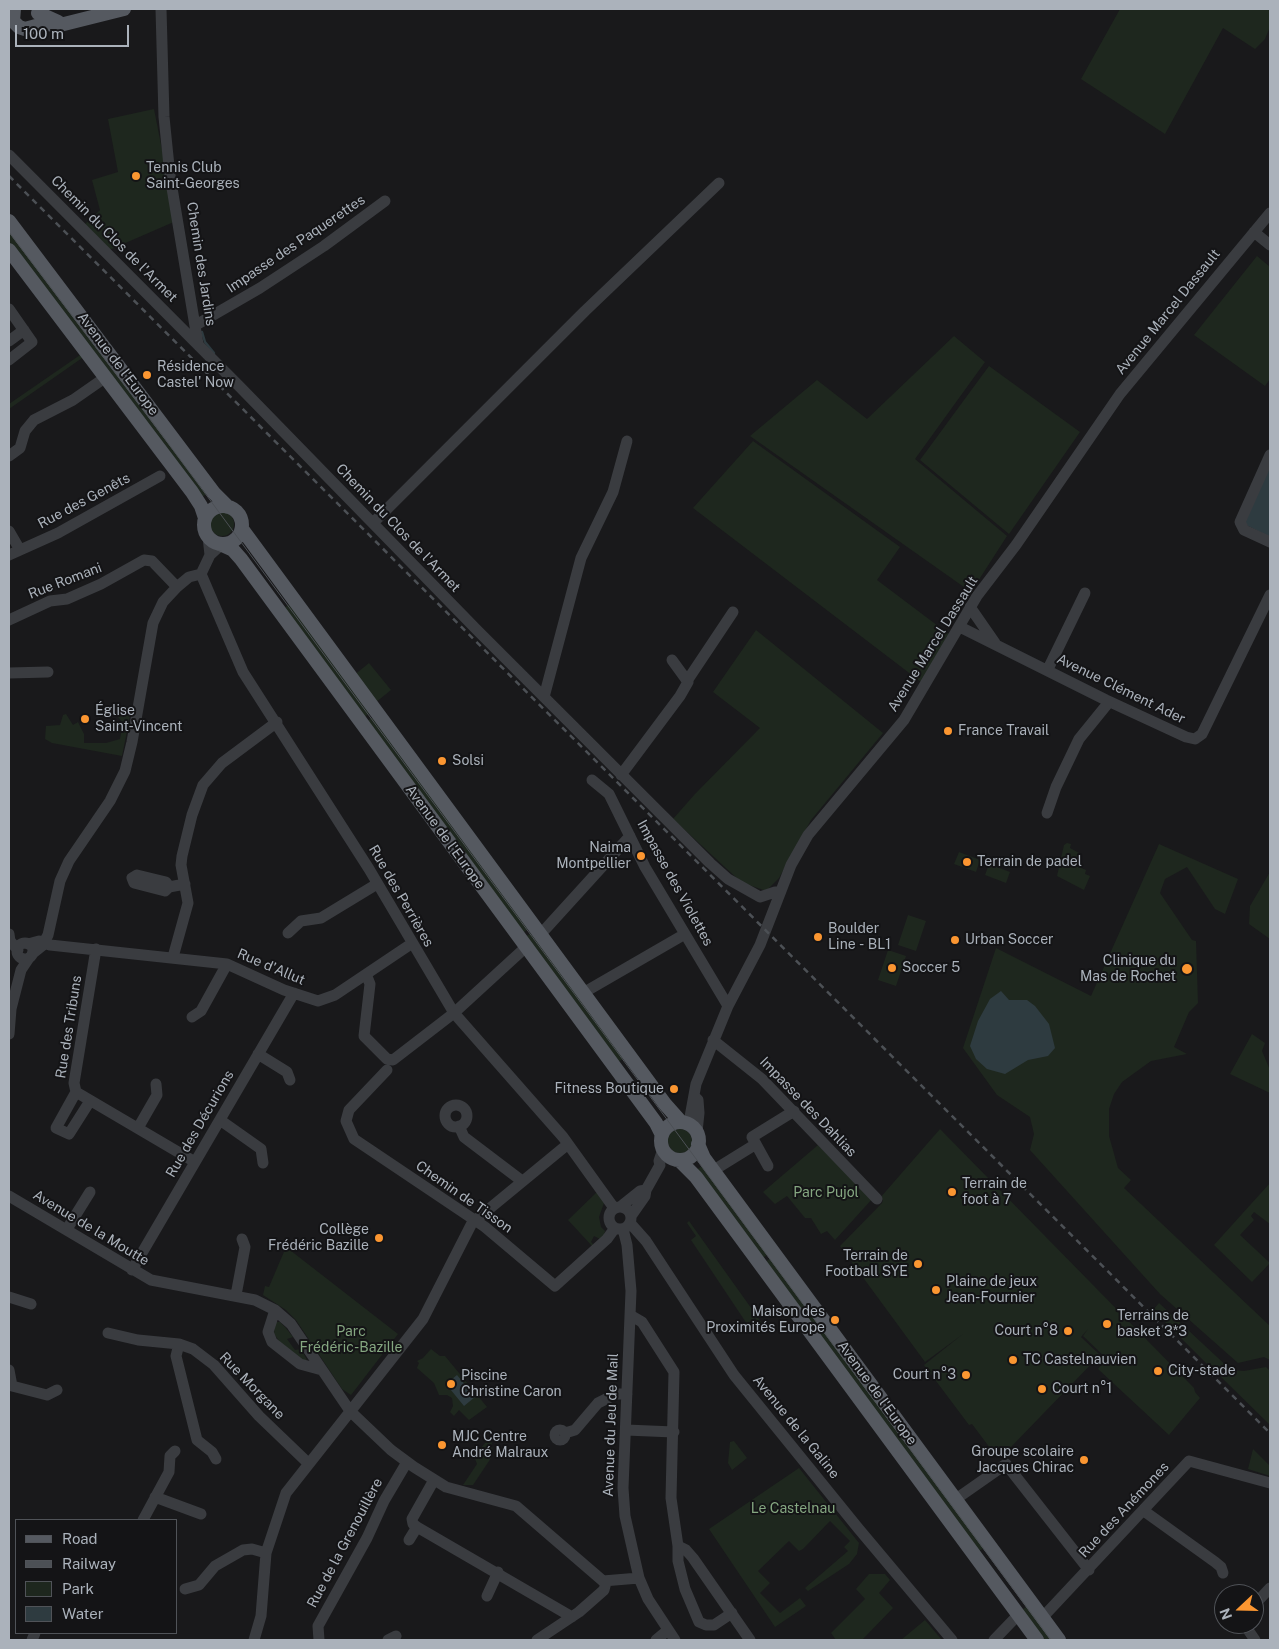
<!DOCTYPE html>
<meta charset="utf-8">
<style>
body{margin:0}
#map{position:relative;width:1279px;height:1649px;overflow:hidden;background:#19191b;font-family:"Public Sans",sans-serif}
canvas{display:block}
.frame{position:absolute;inset:0;border:10px solid #abb2bb;pointer-events:none}
.legend{position:absolute;left:15px;top:1519px;width:162px;height:115px;box-sizing:border-box;background:#141416;border:1px solid #505358;margin:0;padding:6px 9px;list-style:none;font-size:15px;color:#abb2bb}
.legend li{display:flex;align-items:center;gap:10px;height:25px}
.legend b{width:25px;border:1px solid #505358}
.north{position:absolute;left:1214px;top:1584px;width:50px;height:50px;box-sizing:border-box;background:#141416;border:1px solid #505358;border-radius:50%;rotate:249deg;font-size:14px;font-weight:700;line-height:20px;text-align:center;color:#abb2bb}
.north::after{content:'';display:block;margin:auto;width:18px;height:22px;background:#fb9631;clip-path:polygon(50% 0,100% 100%,50% 72%,0 100%)}
.scale{position:absolute;left:15px;top:25px;width:114px;height:22px;box-sizing:border-box;border:2px solid #abb2bb;border-top:0;padding-left:6px;font-size:15px;line-height:18px;white-space:nowrap;color:#abb2bb;-webkit-text-stroke:4px #141416;paint-order:stroke}
</style>
<div id="map">
<canvas width="1279" height="1649"></canvas>
<div class="frame"></div>
<ul class="legend">
<li><b style="height:6px;background:#555960"></b>Road</li>
<li><b style="height:6px;background:#4c5055"></b>Railway</li>
<li><b style="height:14px;background:#1e271e"></b>Park</li>
<li><b style="height:14px;background:#2e3b40"></b>Water</li>
</ul>
<div class="north">N</div>
<div class="scale">100 m</div>
</div>
<script>
const ctx = document.querySelector('canvas').getContext('2d');
ctx.lineJoin = 'round';
function paint(path, color) { ctx.fillStyle = color; ctx.fill(path, 'evenodd'); }
const shape = rows => new Path2D(rows.map(r => 'M' + r).join(''));
function stroke(path, color, width, dash) { ctx.strokeStyle = color; ctx.lineWidth = width; ctx.lineCap = dash ? 'butt' : 'round'; ctx.setLineDash(dash || []); ctx.stroke(path); }
function drawText(font, color, halo, rows, align = 'center') {
  ctx.font = font + ' "Public Sans",sans-serif'; ctx.lineWidth = 4; ctx.setLineDash([]); ctx.textBaseline = 'middle'; ctx.strokeStyle = halo; ctx.fillStyle = color; for (const [text, x, y, turn = 0] of rows) {
    ctx.save(); ctx.translate(x, y); ctx.rotate((+turn || 0) * Math.PI / 180); ctx.textAlign = isNaN(turn) ? turn : align; if (halo) ctx.strokeText(text, 0, 0); ctx.fillText(text, 0, 0); ctx.restore();
  }
}
paint(shape([
 [1120,9,1270,9,1270,27,1265,39,1255,49,1223,28,1165,134,1081,79],
 [154,109,176,221,107,251,83,226,100,210,92,180,118,172,108,119],
 [9,229,208,493,202,497,9,241],
 [1257,256,1270,267,1270,379,1265,386,1194,335],
 [954,336,985,362,915,459,1007,536,971,592,750,436,817,380,867,419],
 [83,353,85,356,9,409,9,404],
 [989,366,1080,432,1009,534,920,460],
 [753,441,900,547,877,580,950,635,921,682,693,508],
 '210 524a12 12 0 1 1 24 0a12 12 0 1 1-24 0Z',
 [292,602,372,711,362,719,282,610],
 [756,630,883,733,811,820,779,878,766,891,741,882,673,819,695,794,760,728,713,692],
 [369,663,391,690,375,703,353,676],
 [126,711,131,711,122,756,52,743,45,739,46,726,60,725,63,715,66,714,73,725,78,722,84,734,84,743,106,743,120,739,123,723,118,717],
 [375,715,531,927,520,935,365,723],
 [1067,843,1071,844,1070,848,1081,854,1076,866,1086,870,1085,874,1090,876,1084,890,1057,876,1064,845],
 [1159,844,1238,879,1225,914,1215,909,1187,867,1165,879,1160,893,1192,940,1196,941,1198,1003,1189,1012,1174,1047,1187,1054,1151,1061,1122,1082,1114,1094,1109,1109,1109,1136,1118,1168,1131,1180,1124,1188,1270,1326,1270,1360,1264,1357,1238,1363,1160,1294,1030,1150,1034,1134,1030,1117,997,1095,963,1048,996,948,1091,996],
 [959,852,980,860,976,872,954,864],
 [989,864,1010,872,1006,883,985,875],
 [1270,872,1270,939,1249,924,1250,906],
 [908,915,926,921,916,951,898,945],
 [534,931,626,1056,616,1064,525,937],
 [888,950,906,956,896,986,878,980],
 [1252,1034,1265,1043,1262,1051,1270,1070,1270,1093,1230,1074],
 '668 1141a12 12 0 1 1 24 0a12 12 0 1 1-24 0Z',
 [940,1129,1194,1388,1195,1392,1200,1398,1169,1435,1098,1369,1106,1358,1083,1336,1088,1329,1081,1337,1100,1355,1010,1448,993,1452,972,1424,969,1425,924,1365,963,1334,925,1362,840,1246,882,1203,883,1200,880,1198],
 [818,1145,873,1198,835,1240,827,1231,821,1234,811,1218,805,1218,787,1196,775,1204,763,1192],
 [706,1163,771,1252,760,1260,695,1171],
 [1270,1183,1270,1224,1254,1212,1251,1216,1254,1220,1240,1235,1270,1263,1252,1282,1214,1245],
 [597,1192,604,1203,599,1217,601,1227,605,1231,604,1235,600,1239,594,1236,591,1242,594,1245,592,1246,568,1220],
 [689,1221,764,1326,756,1333,754,1330,760,1324,755,1318,747,1324,691,1240,696,1236,687,1223],
 [286,1247,398,1334,351,1395,342,1389,296,1320,286,1310,263,1295,265,1286,269,1287],
 [773,1256,987,1546,976,1553,763,1264],
 [1159,1303,1231,1370,1244,1371,1266,1367,1270,1371,1270,1425,1221,1377,1220,1371,1215,1365,1210,1367,1153,1310],
 [275,1322,280,1322,285,1327,293,1337,287,1339,295,1350,301,1349,307,1360,302,1362,280,1342,274,1334],
 [431,1349,440,1356,445,1356,487,1407,469,1420,459,1410,454,1416,450,1412,453,1406,452,1398,447,1395,439,1395,434,1383,417,1368,419,1363,417,1361,423,1358],
 [491,1436,493,1455,473,1485,463,1485,477,1464,474,1456],
 [734,1441,747,1458,732,1470,728,1463,730,1442],
 [1253,1449,1270,1466,1270,1476,1248,1469],
 [799,1468,859,1543,857,1554,849,1564,808,1591,805,1588,848,1551,844,1547,850,1541,830,1521,803,1549,799,1551,789,1541,758,1571,770,1583,760,1593,780,1613,800,1598,806,1606,775,1627,709,1529],
 [869,1574,885,1574,890,1580,879,1593,893,1608,862,1640,836,1640,831,1633,865,1599,856,1589],
 [1030,1604,1056,1640,1042,1640,1022,1610],
 [925,1620,942,1640,901,1640]
]), '#1e271e');
paint(shape([
 [1270,465,1270,537,1244,524],
 [1001,991,1009,1000,1027,1000,1035,1006,1049,1024,1055,1048,1048,1056,1028,1060,1005,1074,987,1069,976,1059,970,1046,978,1021,990,999],
 [457,1375,475,1397,464,1406,446,1384]
]), '#2e3b40');
stroke(shape([
 [202,332,205,342,214,353]
]), '#2e3b40', 2.5);
stroke(shape([
 [161,9,164,117,170,176,198,344],
 [9,155,240,387,477,630,710,863,728,879,760,897,775,892,780,893],
 [1254,232,1270,245],
 [9,309,32,342,9,360],
 [196,325,260,288,324,246,385,201],
 [9,341,24,330],
 [1270,455,1240,522,1244,530,1270,542],
 [9,456,20,448,25,431,34,420,73,400,106,377],
 [373,523,585,311,719,183],
 [9,531,20,550],
 [208,537,210,555],
 [9,555,58,533,160,476],
 [201,574,243,672,369,869,454,1013,563,1137,614,1208],
 [201,574,210,555,221,545],
 [970,607,995,643],
 [9,620,50,601,67,599,101,584,144,560,152,561,177,587],
 [960,627,1106,700,1186,737,1195,739,1202,734,1270,595],
 [1048,669,1085,593],
 [9,673,48,672],
 [687,681,733,612],
 [544,697,581,558,613,492,627,441],
 [621,775,680,696,688,682,672,660],
 [592,780,609,794,645,867,728,1006],
 [1047,813,1056,787,1079,739,1109,702],
 [169,887,165,891,134,883,132,878,137,875,166,882,169,887,185,884],
 [288,933,301,921,321,918,377,884],
 [9,934,10,941,18,950],
 [540,935,630,836],
 '17 951a8 8 0 1 1 16 0a8 8 0 1 1-16 0Z',
 [28,944,39,941,50,945,227,964,284,990,318,1001,335,995,411,944],
 [96,949,74,1083,76,1092,195,1162],
 [32,954,42,946,48,935,60,881,69,861,110,801,125,771,132,742,153,623,163,602,177,587,189,577,201,574],
 [173,957,188,903,181,865,182,856,192,815,203,785,222,763,277,722],
 [366,974,370,984,364,1036,387,1059,393,1060,454,1013,526,947],
 [583,993,685,934],
 [192,1017,201,1011,227,964],
 [9,1034,11,1009,21,970,29,958],
 [713,1040,762,1079,877,1199],
 [258,1054,287,1072,290,1080],
 [387,1070,349,1110,346,1121,354,1139,485,1227,555,1286,607,1239,615,1228],
 [76,1092,56,1128,69,1134,90,1101],
 [695,1097,698,1100,699,1113,697,1132],
 '445 1116a11 11 0 1 1 22 0a11 11 0 1 1-22 0Z',
 [220,1120,261,1149,263,1163],
 [686,1123,690,1117,696,1084,728,1006,760,945,791,865,808,835,904,720,977,596,1016,545,1120,394,1270,213],
 [459,1126,464,1137,522,1181],
 [138,1128,157,1095,156,1084],
 [768,1166,752,1137,794,1111],
 [714,1170,756,1144],
 [9,1196,151,1280,255,1300,275,1310,291,1324,350,1411,391,1450,414,1467,446,1487,516,1506,603,1581,639,1578],
 '609 1218a11 11 0 1 1 22 0a11 11 0 1 1-22 0Z',
 [620,1207,640,1191,646,1190],
 [631,1216,645,1196,646,1190,660,1165,659,1161,663,1149],
 [630,1223,646,1241,734,1375,858,1528,952,1640],
 [67,1229,90,1192],
 [623,1229,627,1245,631,1291,623,1488,625,1516,639,1578,648,1599,675,1640],
 [132,1270,294,993],
 [236,1295,245,1247,242,1239],
 [9,1297,31,1304],
 [275,1310,268,1332,272,1342,300,1364,322,1370],
 [630,1315,642,1322,674,1372,671,1498,678,1546,686,1550,693,1558,750,1640],
 [108,1333,138,1340,179,1344,193,1349,214,1365,259,1416,309,1464],
 [179,1344,176,1356,197,1440,212,1452,216,1459],
 [9,1370,12,1386,47,1395,57,1390],
 [626,1430,674,1432],
 '555 1435a5 5 0 1 1 10 0a5 5 0 1 1-10 0Z',
 [565,1433,575,1430,598,1403,616,1394,627,1394],
 [155,1497,201,1514],
 [956,1499,1006,1464,1089,1570],
 [1144,1511,1215,1562,1221,1567,1223,1573],
 [143,1520,169,1472,170,1456,175,1451],
 [417,1527,572,1617],
 [409,1540,417,1527,413,1524,412,1519,434,1480],
 [678,1546,678,1561,685,1589,699,1622,706,1625,714,1625,732,1613],
 [185,1589,199,1585,215,1566,243,1550,252,1549,266,1553],
 [487,1596,498,1572],
 [1254,1605,1270,1588],
 [1042,1618,1189,1461,1270,1483],
 [1244,1624,1255,1640],
 [32,1640,35,1633],
 [254,1640,261,1616,266,1553,286,1493,423,1319,472,1223,568,1144],
 [319,1640,318,1626,367,1538,384,1501,407,1462],
 [388,1640,396,1636],
 [537,1640,579,1612,604,1590,606,1582],
 [656,1640,668,1630],
 [994,1640,1018,1615]
]), '#3a3c40', 11);
stroke(shape([
 [14,9,13,21,19,27,25,29,43,24,60,25,124,9],
 [38,13,58,22],
 [9,221,214,493,228,507],
 [9,250,192,492,201,506,205,518],
 '204 525a19 19 0 1 1 38 0a19 19 0 1 1-38 0Z',
 [242,529,665,1104,681,1122],
 [222,545,233,550,241,559,656,1123,662,1135],
 '661 1141a19 19 0 1 1 38 0a19 19 0 1 1-38 0Z',
 [698,1144,704,1158,1059,1640],
 [679,1160,696,1177,1037,1640]
]), '#555960', 14);
stroke(shape([
 [9,232,151,420,1051,1640]
]), '#4c5055', 1);
stroke(shape([
 [9,176,1270,1433]
]), '#4c5055', 2.5, [6, 5]);
for (const [x, y, r, color] of [
 [136,176,5,"#fb9631"],
 [147,375,5,"#fb9631"],
 [85,719,5,"#fb9631"],
 [948,731,5,"#fb9631"],
 [442,761,5,"#fb9631"],
 [641,856,5,"#fb9631"],
 [967,862,5,"#fb9631"],
 [818,937,5,"#fb9631"],
 [955,940,5,"#fb9631"],
 [892,968,5,"#fb9631"],
 [1187,969,6,"#fb9631"],
 [674,1089,5,"#fb9631"],
 [952,1192,5,"#fb9631"],
 [379,1238,5,"#fb9631"],
 [918,1264,5,"#fb9631"],
 [936,1290,5,"#fb9631"],
 [835,1320,5,"#fb9631"],
 [1107,1324,5,"#fb9631"],
 [1068,1331,5,"#fb9631"],
 [1013,1360,5,"#fb9631"],
 [1158,1371,5,"#fb9631"],
 [966,1375,5,"#fb9631"],
 [451,1384,5,"#fb9631"],
 [1042,1389,5,"#fb9631"],
 [442,1445,5,"#fb9631"],
 [1084,1460,5,"#fb9631"]
]) { const dot = new Path2D(); dot.arc(x, y, r, 0, 2 * Math.PI); ctx.fillStyle = color; ctx.fill(dot); stroke(dot, '#141416', 2); }
drawText('14px', '#abb2bb', '#141416', [
 ["Tennis Club",146,168],
 ["Saint-Georges",146,184],
 ["Résidence",157,367],
 ["Castel' Now",157,383],
 ["Église",95,711],
 ["Saint-Vincent",95,727],
 ["France Travail",958,731],
 ["Solsi",452,761],
 ["Naima",631,848,"right"],
 ["Montpellier",631,864,"right"],
 ["Terrain de padel",977,862],
 ["Boulder",828,929],
 ["Line - BL1",828,945],
 ["Urban Soccer",965,940],
 ["Clinique du",1176,961,"right"],
 ["Mas de Rochet",1176,977,"right"],
 ["Soccer 5",902,968],
 ["Fitness Boutique",664,1089,"right"],
 ["Terrain de",962,1184],
 ["foot à 7",962,1200],
 ["Collège",369,1230,"right"],
 ["Frédéric Bazille",369,1246,"right"],
 ["Terrain de",908,1256,"right"],
 ["Football SYE",908,1272,"right"],
 ["Plaine de jeux",946,1282],
 ["Jean-Fournier",946,1298],
 ["Maison des",825,1312,"right"],
 ["Proximités Europe",825,1328,"right"],
 ["Terrains de",1117,1316],
 ["basket 3*3",1117,1332],
 ["Court n°8",1058,1331,"right"],
 ["TC Castelnauvien",1023,1360],
 ["City-stade",1168,1371],
 ["Court n°3",956,1375,"right"],
 ["Piscine",461,1376],
 ["Christine Caron",461,1392],
 ["Court n°1",1052,1389],
 ["MJC Centre",452,1437],
 ["André Malraux",452,1453],
 ["Groupe scolaire",1074,1452,"right"],
 ["Jacques Chirac",1074,1468,"right"]
], 'left');
drawText('14px', '#abb2bb', '#141416', [
 ["Chemin du Clos de l'Armet",114,239,45],
 ["Impasse des Paquerettes",296,244,-34],
 ["Chemin des Jardins",201,264,81],
 ["Avenue Marcel Dassault",1168,312,-51],
 ["Avenue de l'Europe",118,364,53],
 ["Rue des Genêts",84,501,-28],
 ["Chemin du Clos de l'Armet",398,528,46],
 ["Rue Romani",65,581,-21],
 ["Avenue Marcel Dassault",933,644,-58],
 ["Avenue Clément Ader",1121,689,26],
 ["Avenue de l'Europe",445,837,54],
 ["Impasse des Violettes",675,883,61],
 ["Rue des Perrières",401,896,60],
 ["Rue d'Allut",271,967,23],
 ["Rue des Tribuns",69,1027,-81],
 ["Impasse des Dahlias",808,1107,46],
 ["Rue des Décurions",200,1124,-60],
 ["Chemin de Tisson",464,1197,35],
 ["Avenue de la Moutte",91,1228,31],
 ["Rue Morgane",252,1386,46],
 ["Avenue de l'Europe",877,1393,54],
 ["Avenue du Jeu de Mail",611,1425,-88],
 ["Avenue de la Galine",796,1427,51],
 ["Rue des Anémones",1124,1510,-47],
 ["Rue de la Grenouillère",345,1543,-62]
]);
drawText('14px', '#85a781', '#141416', [
 ["Parc Pujol",826,1193],
 ["Parc",351,1332],
 ["Frédéric-Bazille",351,1348],
 ["Le Castelnau",793,1509]
]);
</script>
